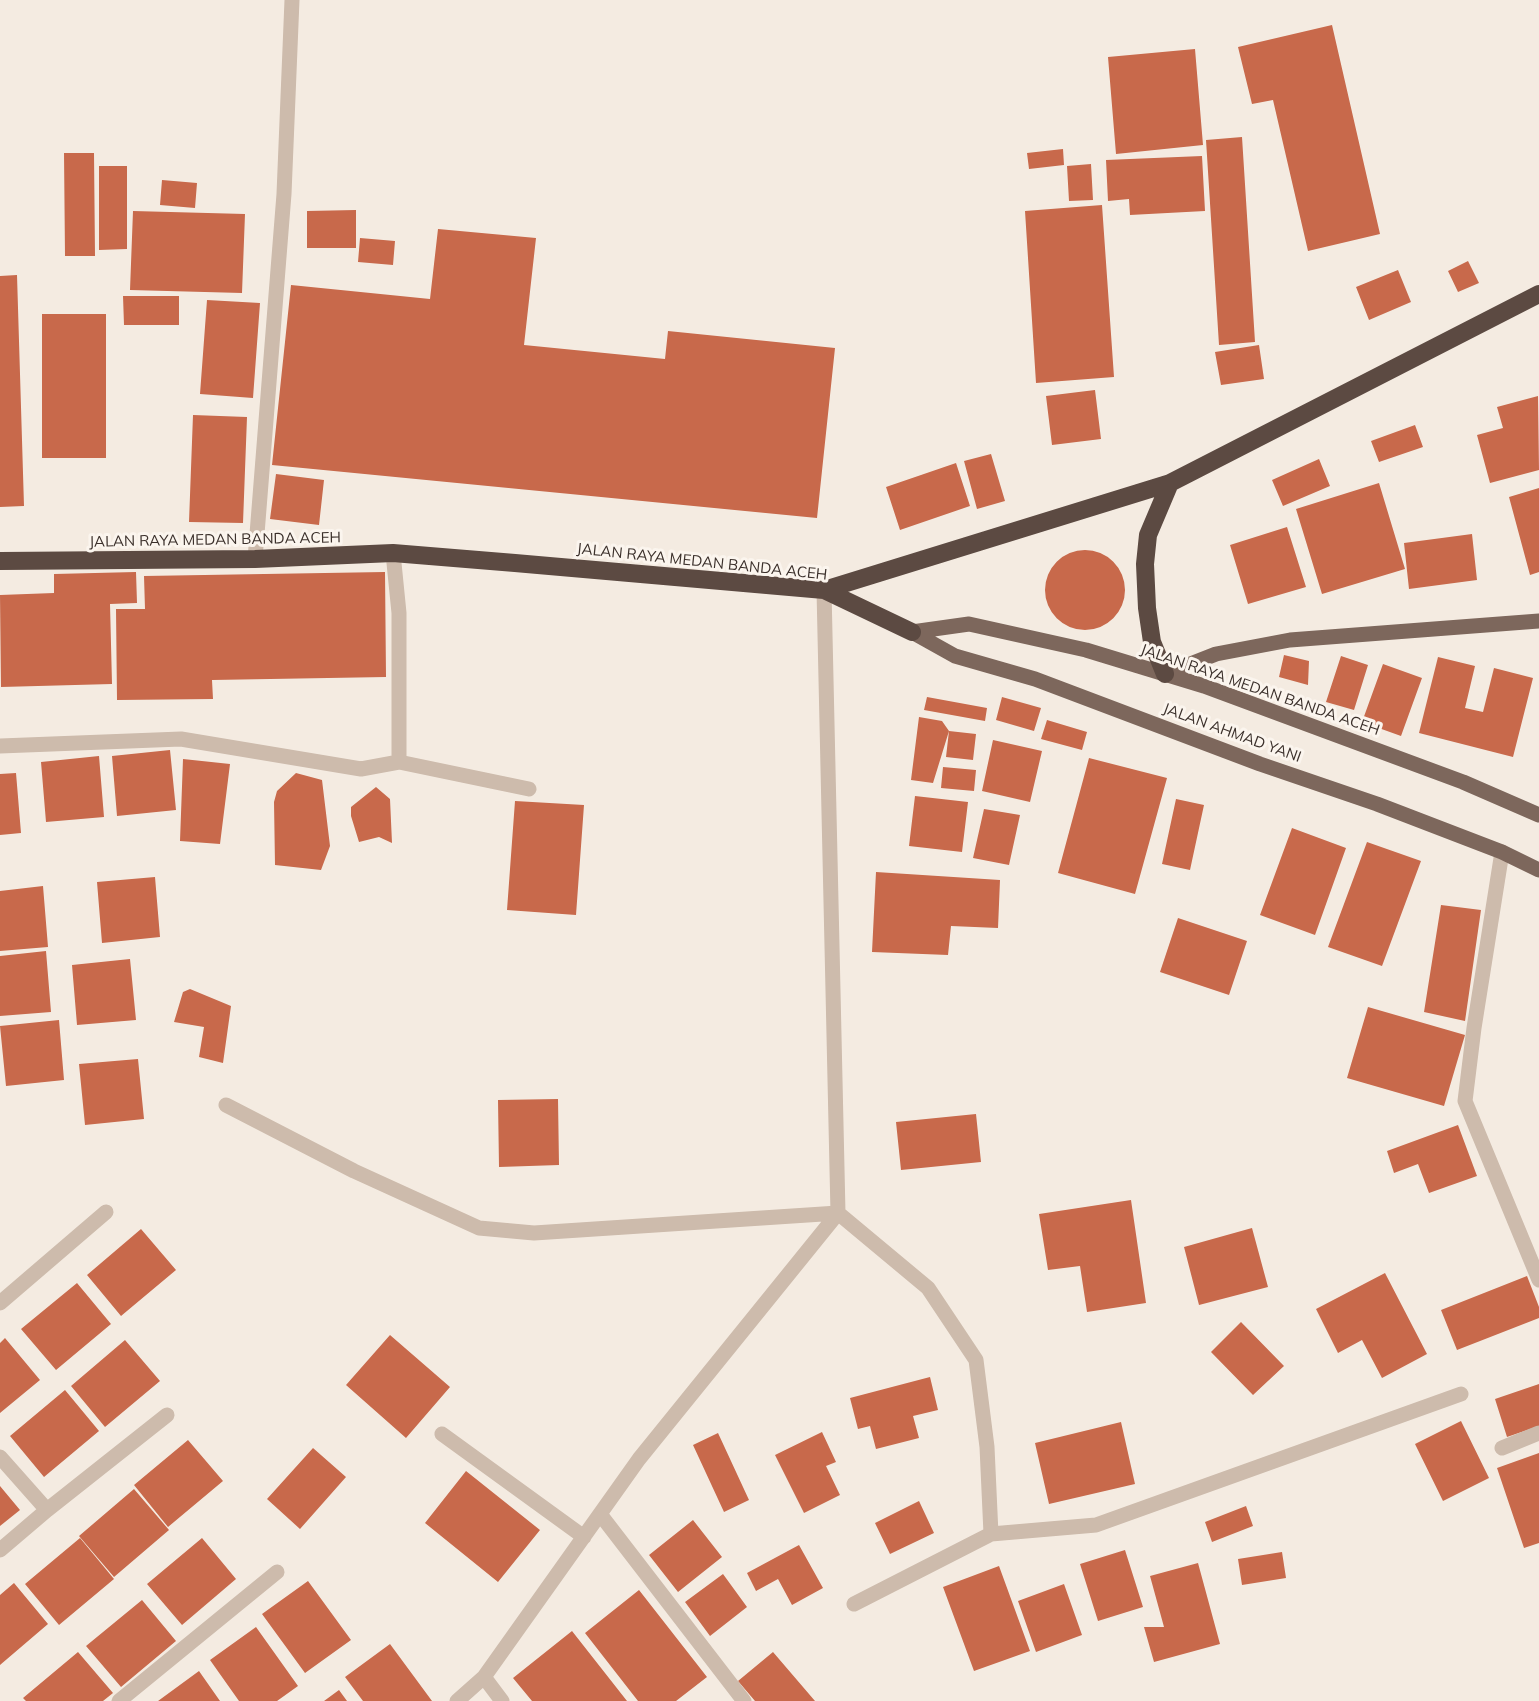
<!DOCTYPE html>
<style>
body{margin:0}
canvas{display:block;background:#f4ebe1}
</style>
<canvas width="1539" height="1701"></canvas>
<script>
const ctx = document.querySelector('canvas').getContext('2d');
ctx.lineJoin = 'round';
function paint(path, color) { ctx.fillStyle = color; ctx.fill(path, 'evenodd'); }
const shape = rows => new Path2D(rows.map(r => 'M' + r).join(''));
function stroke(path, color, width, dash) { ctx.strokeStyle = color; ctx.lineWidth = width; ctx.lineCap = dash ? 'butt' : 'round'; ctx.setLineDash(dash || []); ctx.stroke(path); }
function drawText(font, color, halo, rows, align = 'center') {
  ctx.font = font + ' Mulish,sans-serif'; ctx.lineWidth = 6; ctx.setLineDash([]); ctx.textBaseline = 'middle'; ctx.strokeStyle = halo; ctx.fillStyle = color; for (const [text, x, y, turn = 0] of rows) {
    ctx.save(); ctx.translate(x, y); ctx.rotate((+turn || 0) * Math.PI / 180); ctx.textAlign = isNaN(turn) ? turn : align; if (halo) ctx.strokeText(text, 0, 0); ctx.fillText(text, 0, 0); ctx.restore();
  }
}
paint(shape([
 [1332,25,1380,234,1308,251,1273,100,1252,104,1238,47],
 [1195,49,1203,145,1116,154,1108,57],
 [1242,137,1255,342,1219,345,1206,140],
 [1063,149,1064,165,1029,169,1027,153],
 [64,153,94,153,95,256,65,256],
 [1202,156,1205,211,1130,215,1129,199,1108,201,1106,160],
 [1091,164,1093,200,1069,201,1067,166],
 [99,166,127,166,127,249,99,250],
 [162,180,197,183,195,208,160,205],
 [1102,205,1114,377,1036,383,1025,211],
 [356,210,356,248,307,248,307,211],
 [133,211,245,214,242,293,130,290],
 [438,229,536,238,524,345,665,359,668,331,835,348,817,518,272,465,291,285,430,299],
 [360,238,395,241,393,265,358,262],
 [1468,261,1479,283,1458,292,1448,271],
 [1398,270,1411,302,1369,320,1356,287],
 [17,275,24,506,0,507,0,276],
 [123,296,179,296,179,325,124,325],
 [207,300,260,303,253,398,200,394],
 [42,314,106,314,106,458,42,458],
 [1259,345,1264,379,1221,385,1215,352],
 [1095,390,1101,439,1052,445,1046,396],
 [1538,396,1539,470,1490,483,1477,435,1503,428,1497,407],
 [193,415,247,417,243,523,189,522],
 [1415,425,1423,447,1379,462,1371,441],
 [991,454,1005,501,977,509,964,461],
 [1319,459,1330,486,1283,506,1272,480],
 [956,463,970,506,900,530,886,487],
 [276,474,324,480,319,525,270,519],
 [1379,483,1405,569,1322,594,1296,509],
 [1539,488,1539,572,1530,575,1509,497],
 [1287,527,1306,587,1248,604,1230,545],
 [1472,534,1477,580,1409,589,1404,543],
 '1045 590a40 40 0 1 1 80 0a40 40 0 1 1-80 0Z',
 [136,572,137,603,110,604,112,684,1,687,0,595,54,593,54,574],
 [385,572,386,677,212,680,213,699,117,700,116,609,145,609,144,576],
 [1284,655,1309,661,1308,685,1279,677],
 [1341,656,1368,665,1354,710,1326,702],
 [1438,657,1475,666,1465,708,1483,712,1494,668,1533,678,1513,757,1419,733],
 [1383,664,1422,678,1401,736,1362,722],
 [927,697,987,708,985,721,924,710],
 [1002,697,1041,708,1034,731,996,720],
 [919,717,942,721,949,731,933,783,911,780],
 [1047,720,1087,732,1082,750,1041,739],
 [949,731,976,734,973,760,946,757],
 [993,740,1042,751,1030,802,982,791],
 [170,750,176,810,117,816,112,756],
 [99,756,104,817,46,822,41,762],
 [1089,758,1167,778,1135,894,1058,873],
 [183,759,230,764,220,844,180,841],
 [943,767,976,770,974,791,941,788],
 [16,773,21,833,0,835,0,774],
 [296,773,322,780,330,846,321,870,275,865,274,802,277,791],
 [376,787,390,799,392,843,379,837,359,842,351,816,351,807],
 [915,796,968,802,962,852,909,846],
 [1176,799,1204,805,1190,870,1162,864],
 [515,801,584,805,576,915,507,910],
 [984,809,1020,815,1009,865,973,858],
 [1292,828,1346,848,1315,935,1260,915],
 [1367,842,1421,861,1382,966,1328,947],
 [876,872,1000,880,998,928,951,926,948,955,872,952],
 [155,877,160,937,102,943,97,882],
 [43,886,48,947,0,951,0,891],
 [1441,905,1481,910,1465,1021,1424,1012],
 [1178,918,1247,941,1229,995,1160,972],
 [46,951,51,1012,0,1016,0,956],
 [130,959,136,1020,77,1025,72,965],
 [190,989,231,1006,223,1063,199,1057,204,1027,174,1022,183,992],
 [1368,1007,1465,1035,1444,1106,1347,1078],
 [59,1020,64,1080,6,1086,0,1026],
 [138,1059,144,1119,85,1125,79,1064],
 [558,1099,559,1165,499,1167,498,1100],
 [976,1114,981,1162,901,1170,896,1122],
 [1458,1125,1477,1176,1429,1193,1418,1164,1394,1173,1387,1151],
 [1131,1200,1146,1303,1087,1312,1080,1266,1048,1270,1039,1214],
 [1252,1228,1268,1287,1199,1305,1184,1247],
 [141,1229,176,1270,121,1316,87,1275],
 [1385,1273,1427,1354,1382,1378,1362,1340,1338,1353,1316,1309],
 [1527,1276,1539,1307,1539,1318,1457,1350,1441,1310],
 [77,1283,111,1324,56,1370,21,1329],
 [1241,1322,1284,1366,1253,1395,1211,1352],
 [390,1335,450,1387,406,1438,346,1385],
 [5,1338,40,1380,0,1413,0,1343],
 [125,1340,160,1381,105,1427,71,1386],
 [930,1377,938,1410,913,1416,919,1438,876,1449,870,1426,858,1429,850,1398],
 [1539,1384,1539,1426,1507,1437,1495,1399],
 [65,1390,99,1431,44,1477,10,1436],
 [1461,1421,1489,1478,1443,1501,1415,1444],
 [1121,1422,1135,1484,1049,1504,1035,1443],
 [822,1432,836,1462,826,1466,840,1495,804,1513,775,1455],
 [718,1433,749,1500,724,1512,693,1445],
 [188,1440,223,1481,168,1527,134,1485],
 [313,1448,346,1477,300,1529,267,1499],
 [1539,1453,1539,1543,1524,1548,1497,1468],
 [466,1471,540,1530,498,1582,425,1523],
 [0,1486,20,1510,0,1526],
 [134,1489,169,1530,114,1577,79,1536],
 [919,1501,934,1533,890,1554,875,1523],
 [1246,1506,1253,1526,1212,1542,1205,1522],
 [693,1520,722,1557,678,1592,649,1555],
 [80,1538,114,1579,59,1625,25,1584],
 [202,1538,236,1579,182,1625,147,1584],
 [799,1545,823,1588,792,1605,778,1579,756,1591,747,1573],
 [1125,1550,1143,1607,1098,1621,1080,1564],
 [1282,1552,1286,1578,1242,1585,1238,1559],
 [1198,1563,1220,1644,1154,1662,1144,1627,1164,1627,1150,1576],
 [999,1566,1030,1651,974,1671,943,1587],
 [723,1574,747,1607,710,1636,685,1602],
 [308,1581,351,1640,305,1673,262,1614],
 [14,1583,48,1624,0,1665,0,1595],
 [1064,1584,1082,1635,1036,1652,1018,1601],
 [639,1590,707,1677,676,1701,638,1701,585,1633],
 [142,1600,176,1641,121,1687,86,1646],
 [256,1627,298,1686,277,1701,239,1701,210,1660],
 [572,1631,627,1701,532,1701,513,1678],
 [390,1644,432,1701,363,1701,345,1677],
 [78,1652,113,1693,103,1701,26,1701,23,1698],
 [773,1652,815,1701,755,1701,738,1681],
 [199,1671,220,1701,158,1701],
 [339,1690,347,1701,324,1701]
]), '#c8694b');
stroke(shape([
 [393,553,399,613,399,762],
 [255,559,284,194,292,0],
 [0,746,181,739,361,769,399,762,529,789],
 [1502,852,1474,1028,1465,1101,1539,1280],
 [226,1105,354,1171,479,1228,534,1233,838,1213,928,1288,976,1360,987,1447,991,1534],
 [0,1303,106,1212],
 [442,1434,584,1537],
 [1502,1448,1539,1433],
 [0,1457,47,1510],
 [600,1514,744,1701],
 [0,1550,47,1510,167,1415],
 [854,1604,991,1534,1096,1525,1461,1394],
 [484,1677,502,1701],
 [119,1701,277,1572],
 [457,1701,484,1677,639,1459,838,1213,824,590]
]), '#cdbbac', 15);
stroke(shape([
 [912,632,955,656,1035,679,1260,764,1377,804,1502,852,1539,870],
 [912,632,969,624,1086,650,1204,686,1463,782,1539,815],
 [1165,674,1216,654,1290,640,1539,621]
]), '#7d675c', 15);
stroke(shape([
 [0,561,255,559,393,553,515,563,824,590,912,632],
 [824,590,1170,483,1539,294],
 [1165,674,1152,642,1147,608,1145,564,1148,535,1170,483]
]), '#5c4a42', 18);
drawText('15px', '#3b302b', '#fbf5ee', [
 ["JALAN RAYA MEDAN BANDA ACEH",215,540,-1],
 ["JALAN RAYA MEDAN BANDA ACEH",702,562,6],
 ["JALAN RAYA MEDAN BANDA ACEH",1260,690,19],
 ["JALAN AHMAD YANI",1232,733,20]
]);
</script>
